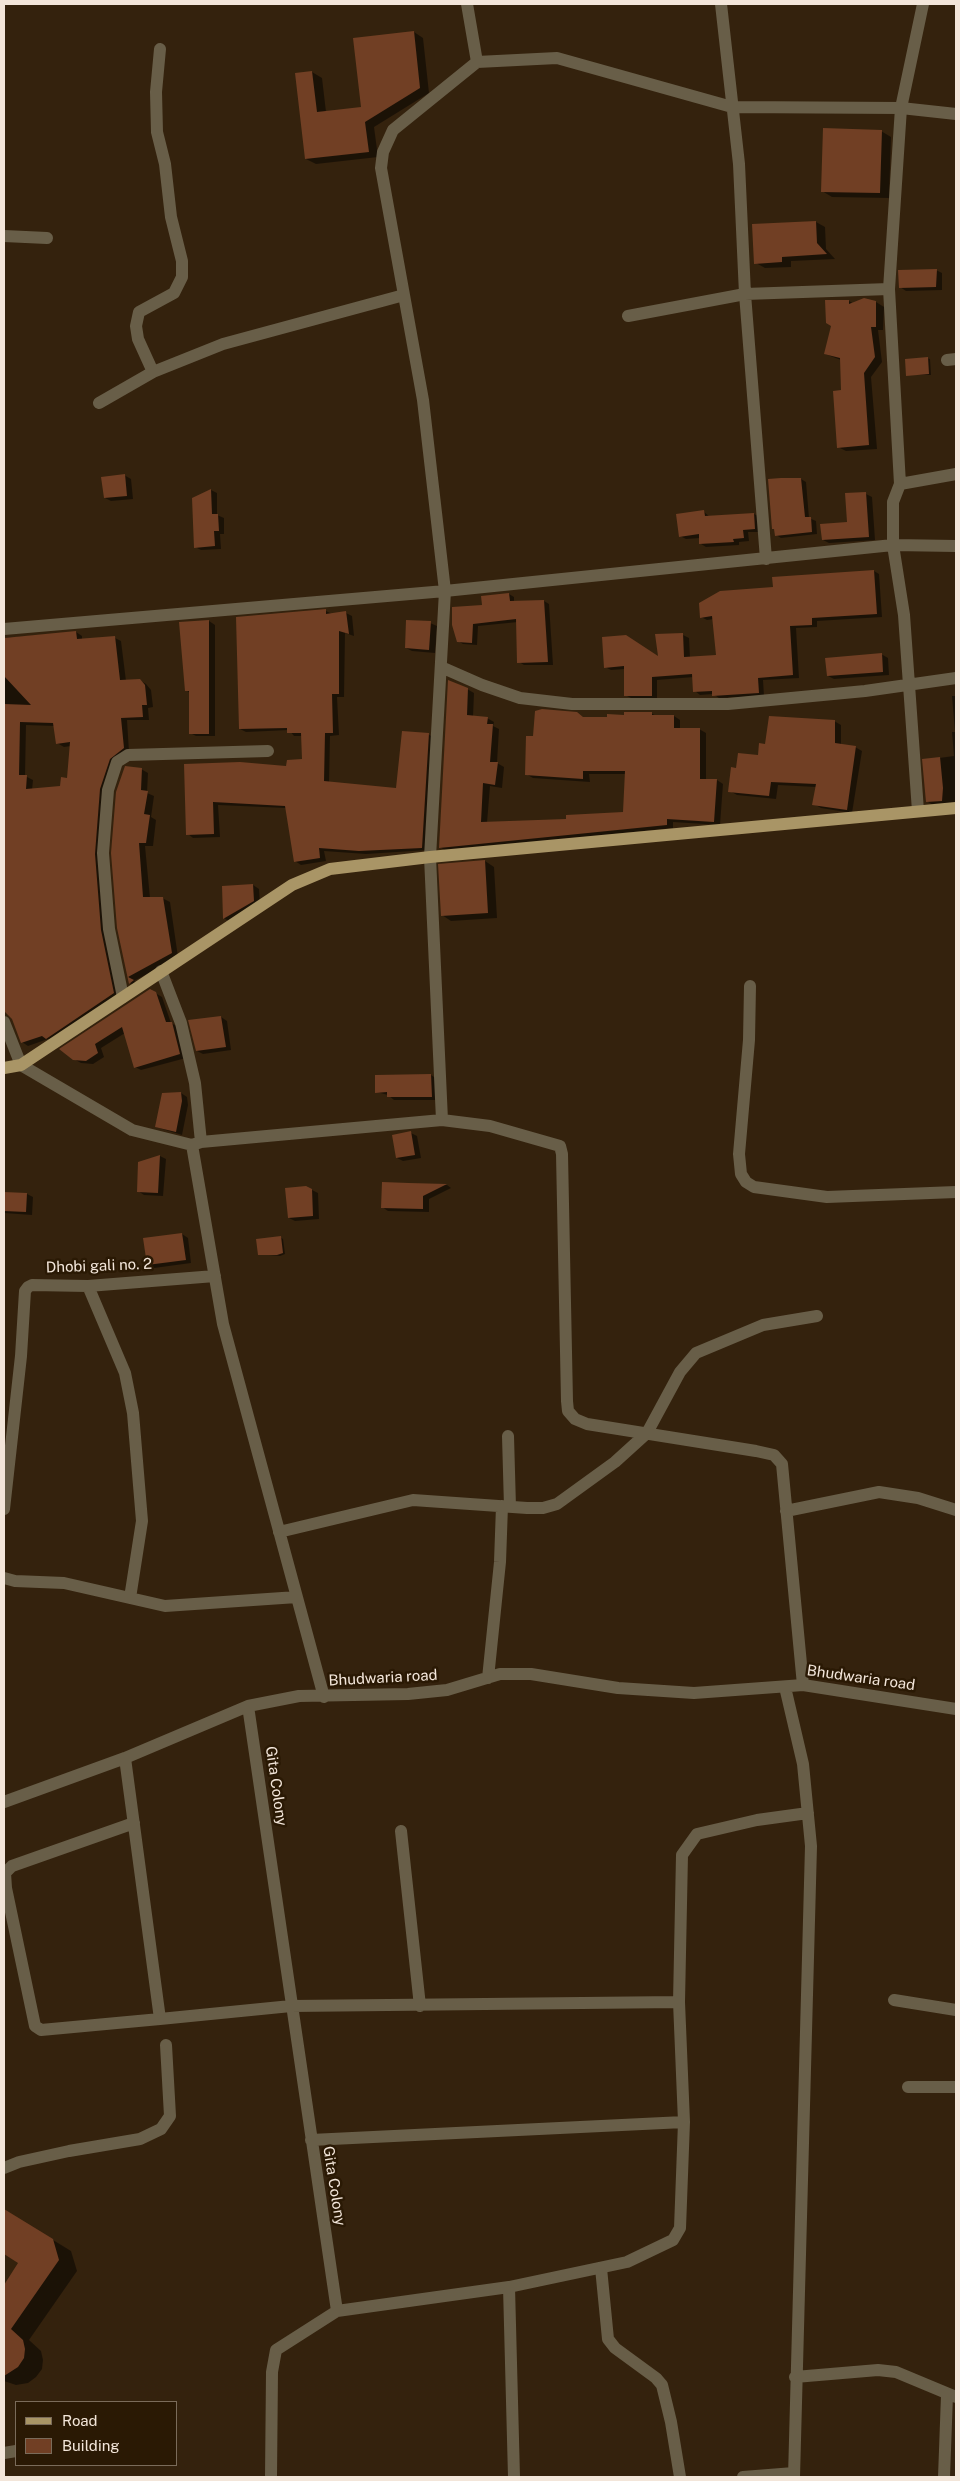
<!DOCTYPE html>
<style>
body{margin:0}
#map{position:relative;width:960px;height:2481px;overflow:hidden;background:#34220d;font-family:"Public Sans",sans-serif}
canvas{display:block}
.frame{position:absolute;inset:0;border:5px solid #f3e6da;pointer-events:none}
.legend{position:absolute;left:15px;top:2401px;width:162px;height:65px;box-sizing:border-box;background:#2a1904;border:1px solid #7a6b5a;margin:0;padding:6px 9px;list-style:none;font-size:15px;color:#f3e6da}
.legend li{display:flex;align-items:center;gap:10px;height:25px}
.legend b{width:25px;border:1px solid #7a6b5a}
</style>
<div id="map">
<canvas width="960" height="2481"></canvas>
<div class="frame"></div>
<ul class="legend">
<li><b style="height:6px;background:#a99566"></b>Road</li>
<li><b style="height:14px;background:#713f24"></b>Building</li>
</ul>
</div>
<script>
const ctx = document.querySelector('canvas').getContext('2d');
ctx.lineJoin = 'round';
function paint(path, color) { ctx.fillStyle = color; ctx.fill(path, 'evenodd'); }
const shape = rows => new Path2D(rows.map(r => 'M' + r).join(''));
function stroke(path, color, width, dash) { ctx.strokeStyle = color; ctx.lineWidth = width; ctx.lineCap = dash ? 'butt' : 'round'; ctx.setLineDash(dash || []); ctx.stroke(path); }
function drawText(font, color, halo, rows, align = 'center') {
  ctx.font = font + ' "Public Sans",sans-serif'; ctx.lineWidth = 5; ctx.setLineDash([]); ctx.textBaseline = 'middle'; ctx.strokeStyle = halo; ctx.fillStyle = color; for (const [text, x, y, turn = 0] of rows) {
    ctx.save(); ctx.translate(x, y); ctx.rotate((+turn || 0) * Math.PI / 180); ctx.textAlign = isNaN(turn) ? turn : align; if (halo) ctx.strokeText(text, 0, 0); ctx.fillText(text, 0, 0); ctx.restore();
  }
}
paint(shape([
 [414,32,423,38,429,93,374,127,378,157,316,164,306,159,312,72,322,78,326,112,363,108],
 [881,131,891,137,889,198,832,197,822,191],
 [816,222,825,227,826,249,835,259,791,261,791,267,765,268,756,263],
 [936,270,942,273,942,290,906,291,900,287],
 [849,301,854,304,876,302,884,307,883,330,878,330,882,362,871,377,877,449,846,451,838,447,842,391,841,360,825,354],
 [927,358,930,359,931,375,908,375],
 [124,475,131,479,133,499,111,501,105,498],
 [801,479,806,482,809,518,816,521,817,534,781,538,776,535],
 [211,490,217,493,217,515,224,518,224,534,220,534,221,549,201,550,195,547],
 [866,494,872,497,875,540,829,543,823,540,848,523],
 [704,512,710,517,754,514,760,517,761,532,748,532,749,541,739,542,739,545,706,547,701,544,700,538,686,539,680,536],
 [874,571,879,574,882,617,817,621,817,627,796,628,799,678,763,680,764,696,719,698,713,694,700,695,695,691,694,677,657,680,657,698,631,698,625,695,625,669,611,670,605,667,660,658,683,635,689,638,690,658,718,656,714,619,707,620,701,617,774,588],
 [509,594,514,597,514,602,544,601,549,604,553,665,524,665,519,662,518,622,478,626,477,645,463,644,458,641,483,607],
 [326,611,332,614,346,613,352,616,354,636,345,633,344,697,337,697,339,735,330,736,329,783,398,790,428,734,434,738,428,850,366,854,324,851,326,861,301,865,295,861,286,808,218,805,220,837,193,838,188,834,185,765,288,767,303,761,302,736,294,736,289,730,246,732,240,729],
 [209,621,215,625,215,736,196,736,190,733,190,693,186,690],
 [430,623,437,626,435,653,412,651,406,648],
 [76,632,82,636,82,640,115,638,121,641,126,681,139,680,146,684,151,690,153,707,148,708,149,720,127,720,129,752,116,762,101,858,120,997,53,1041,48,1039,28,1046,22,1042,4,994,4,638],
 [26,725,55,726,57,743,64,747,71,746,68,780,61,787,32,790,33,780,25,776],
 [881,654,888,658,889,675,834,679,828,676],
 [467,689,474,693,473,717,487,718,494,722,493,726,499,729,497,763,504,767,502,788,490,786,487,823,567,820,624,813,626,774,589,774,590,782,533,778,526,774,534,737,585,719,651,713,656,716,674,716,680,720,680,729,699,729,706,733,706,780,717,780,723,784,720,825,673,822,673,828,446,851,440,847],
 [952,696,956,696,956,802,933,805,928,802,924,760,954,756,952,732,955,732],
 [834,721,841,725,841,745,855,747,862,751,852,813,821,808,814,804,816,787,778,785,776,799,737,795,730,791,738,769,759,756],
 [141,769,148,773,147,793,154,796,151,817,156,820,153,846,145,846,150,898,162,898,170,902,178,957,134,981,140,985,137,987,130,983,118,928],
 [485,861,494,867,497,918,451,921,442,915],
 [253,885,259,889,260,904,230,922,224,918],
 [150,990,162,997,171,1023,178,1027,186,1058,141,1070,135,1067,125,1033,101,1048,104,1057,93,1064,81,1063,74,1059],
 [221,1017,227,1021,231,1050,203,1054,197,1051],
 [431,1075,437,1079,438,1100,394,1100,388,1095,377,1092,376,1076],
 [181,1093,187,1097,188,1105,182,1135,156,1127],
 [411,1133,417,1136,421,1158,403,1161,397,1158],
 [160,1156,166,1159,163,1196,144,1195,138,1191,140,1163],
 [383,1183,447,1185,451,1188,429,1199,429,1212,388,1211,382,1207],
 [312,1190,318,1193,319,1219,295,1221,289,1218],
 [4,1193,27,1194,33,1197,32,1215,4,1213],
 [182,1234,188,1238,191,1263,154,1268,148,1264],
 [280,1237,283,1239,285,1254,280,1256,259,1254],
 [4,2210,71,2251,77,2271,29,2340,41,2351,43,2360,42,2369,36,2377,28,2383,16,2385,4,2381,4,2287,19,2263,4,2253]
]), '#0007');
paint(shape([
 [414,31,420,88,365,122,369,152,305,159,295,73,312,71,317,112,361,107,353,38],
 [823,128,882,130,880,193,821,192],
 [816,221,817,243,827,254,782,257,782,262,754,264,752,224],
 [937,269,936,287,899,288,898,270],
 [864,298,876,301,876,327,871,327,875,357,864,373,869,445,837,448,833,391,841,390,840,358,824,354,831,326,826,323,825,300,849,300,849,304],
 [928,357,929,374,906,376,905,359],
 [125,474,127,496,104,498,101,477],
 [781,478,801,478,805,517,811,517,812,532,775,536,774,529,772,529,768,479],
 [211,489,212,514,218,514,219,531,214,531,215,546,194,548,192,498],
 [866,492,869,537,822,540,820,524,847,522,845,493],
 [704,510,705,516,754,513,755,529,743,530,744,538,733,539,734,542,699,544,699,534,679,537,676,514],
 [874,570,877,614,812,618,812,625,790,626,793,675,758,678,759,693,712,696,712,691,693,692,692,674,652,677,652,696,624,696,624,666,604,668,602,637,626,635,658,656,655,634,683,633,684,657,716,655,712,616,700,618,699,603,720,591,773,587,772,577],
 [509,593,510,601,544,600,548,662,517,663,516,619,473,624,472,643,457,642,452,625,452,607,482,605,481,596],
 [326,609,326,614,346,611,349,634,339,631,339,694,332,694,333,733,325,733,324,781,396,788,402,731,429,733,422,848,359,851,319,848,320,858,294,862,285,806,213,802,214,834,186,835,184,764,240,762,286,766,287,760,302,759,301,733,287,733,287,728,239,729,236,617],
 [209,620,209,734,189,734,189,691,185,691,179,622],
 [406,620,431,621,429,650,405,648],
 [76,631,77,639,115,636,120,680,140,679,145,685,147,705,142,705,143,717,121,718,124,748,110,759,100,789,95,854,101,930,114,993,46,1039,42,1036,21,1043,12,1019,4,1011,4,704,31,705,4,676,4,638],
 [20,722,53,723,56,744,70,742,67,778,61,777,60,786,26,789,27,775,19,775],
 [882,653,883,672,827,676,825,658],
 [448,680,468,688,467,715,488,717,487,724,493,724,490,762,498,762,495,785,483,783,481,822,566,819,566,815,623,812,625,771,583,771,583,779,525,775,526,736,533,736,535,711,542,709,577,712,583,717,607,717,607,714,624,715,624,712,652,712,652,715,674,715,674,728,700,728,700,779,717,779,714,822,667,819,667,825,439,848],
 [769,716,835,720,835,743,856,746,847,810,812,805,816,784,771,782,769,796,728,792,731,767,736,768,738,753,758,755,759,743,765,744],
 [940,757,943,788,942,801,926,802,922,759],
 [125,766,142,768,141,790,148,791,144,814,150,815,146,843,139,843,143,897,163,897,172,953,128,977,134,980,129,984,117,928,111,853,116,792],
 [485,860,488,913,441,916,438,864],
 [253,884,254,901,223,919,222,886],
 [150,989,156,992,166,1022,172,1022,180,1054,134,1068,122,1027,95,1044,98,1053,86,1061,73,1060,59,1049],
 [221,1016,226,1047,196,1051,188,1020],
 [431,1074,432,1097,387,1097,387,1092,375,1093,375,1075],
 [181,1092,182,1101,176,1132,155,1127,162,1093],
 [411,1131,415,1155,396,1158,392,1135],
 [160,1155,158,1193,137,1192,138,1162],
 [382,1182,409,1183,447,1184,423,1196,423,1209,381,1208],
 [306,1186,312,1189,313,1216,288,1218,285,1188],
 [4,1192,27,1193,26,1212,4,1211],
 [182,1233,186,1260,147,1265,143,1238],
 [281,1236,283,1253,277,1255,258,1255,256,1239],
 [4,2209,53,2239,59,2260,11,2329,23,2340,25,2349,24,2358,18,2367,4,2376,4,2285,18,2263,4,2254]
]), '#713f24');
stroke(shape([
 [467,4,477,62,557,58,732,107,901,108,956,114],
 [721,4,739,164,745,294,766,559],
 [4,236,47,238],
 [628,316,745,294,889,289],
 [947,360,956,359],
 [153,372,138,339,136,326,139,312,174,293,182,277,182,261,171,217,165,164,157,132,156,92,160,49],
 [99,403,153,372,223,344,404,295],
 [900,484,889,289,901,108,923,4],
 [4,629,445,591,893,545,956,546],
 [441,667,482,685,520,698,572,704,728,704,865,691,956,678],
 [918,811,904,615,893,545,893,502,900,484,956,474],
 [161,971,181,1023,195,1083,201,1142],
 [750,986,749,1040,739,1154,741,1174,746,1182,754,1187,827,1197,956,1192],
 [123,997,109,929,103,853,108,790,117,762,128,755,268,751],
 [4,1022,21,1065,132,1130,192,1145,201,1142,442,1120,430,857,445,591,423,400,381,168,383,152,393,130,477,62],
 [442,1120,490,1126,560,1146,562,1154,567,1401,568,1411,575,1419,587,1424,756,1451,774,1455,782,1464,803,1685],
 [192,1145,223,1324,324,1697],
 [88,1286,125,1373,133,1413,142,1521,130,1598],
 [508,1436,510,1507],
 [4,1509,21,1356,25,1291,28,1287,32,1285,88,1286,215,1276],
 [786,1511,879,1492,918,1498,956,1510],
 [279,1532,413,1500,527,1508,543,1508,557,1504,615,1462,647,1433,680,1372,696,1353,763,1325,817,1316],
 [4,1578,15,1581,64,1583,165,1606,297,1597],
 [488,1678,500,1562,502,1506],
 [785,1687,803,1764,811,1846,794,2477],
 [248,1706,337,2311,509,2287,514,2477],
 [125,1758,160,2019,291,2006,679,2002,684,2122,311,2140],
 [4,1802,125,1758,248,1706,299,1696,408,1694,447,1690,500,1674,531,1674,618,1688,694,1693,803,1685,956,1709],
 [134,1823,12,1866,5,1873,6,1888,35,2026,41,2030,160,2019],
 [401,1831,420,2006],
 [894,2000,956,2010],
 [679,2002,682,1855,697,1834,757,1820,808,1813],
 [908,2087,956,2087],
 [4,2168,19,2162,69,2151,140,2139,161,2129,170,2116,166,2045],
 [601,2268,608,2339,615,2348,656,2378,662,2385,671,2422,680,2477],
 [509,2287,627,2262,673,2240,680,2228,684,2122],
 [795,2377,878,2370,896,2372,956,2397],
 [4,2453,16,2451],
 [271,2477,272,2372,276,2350,337,2311],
 [743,2477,794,2473],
 [944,2477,947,2395]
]), '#685e48', 12);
stroke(shape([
 [4,1068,21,1065,292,885,330,869,430,857,956,808]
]), '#a99566', 12);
drawText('15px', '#f3e6da', '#2a1904', [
 ["Dhobi gali no. 2",99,1266,-2],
 ["Bhudwaria road",383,1678,-3],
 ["Bhudwaria road",861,1678,8],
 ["Gita Colony",276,1786,82],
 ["Gita Colony",334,2186,81]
]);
</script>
